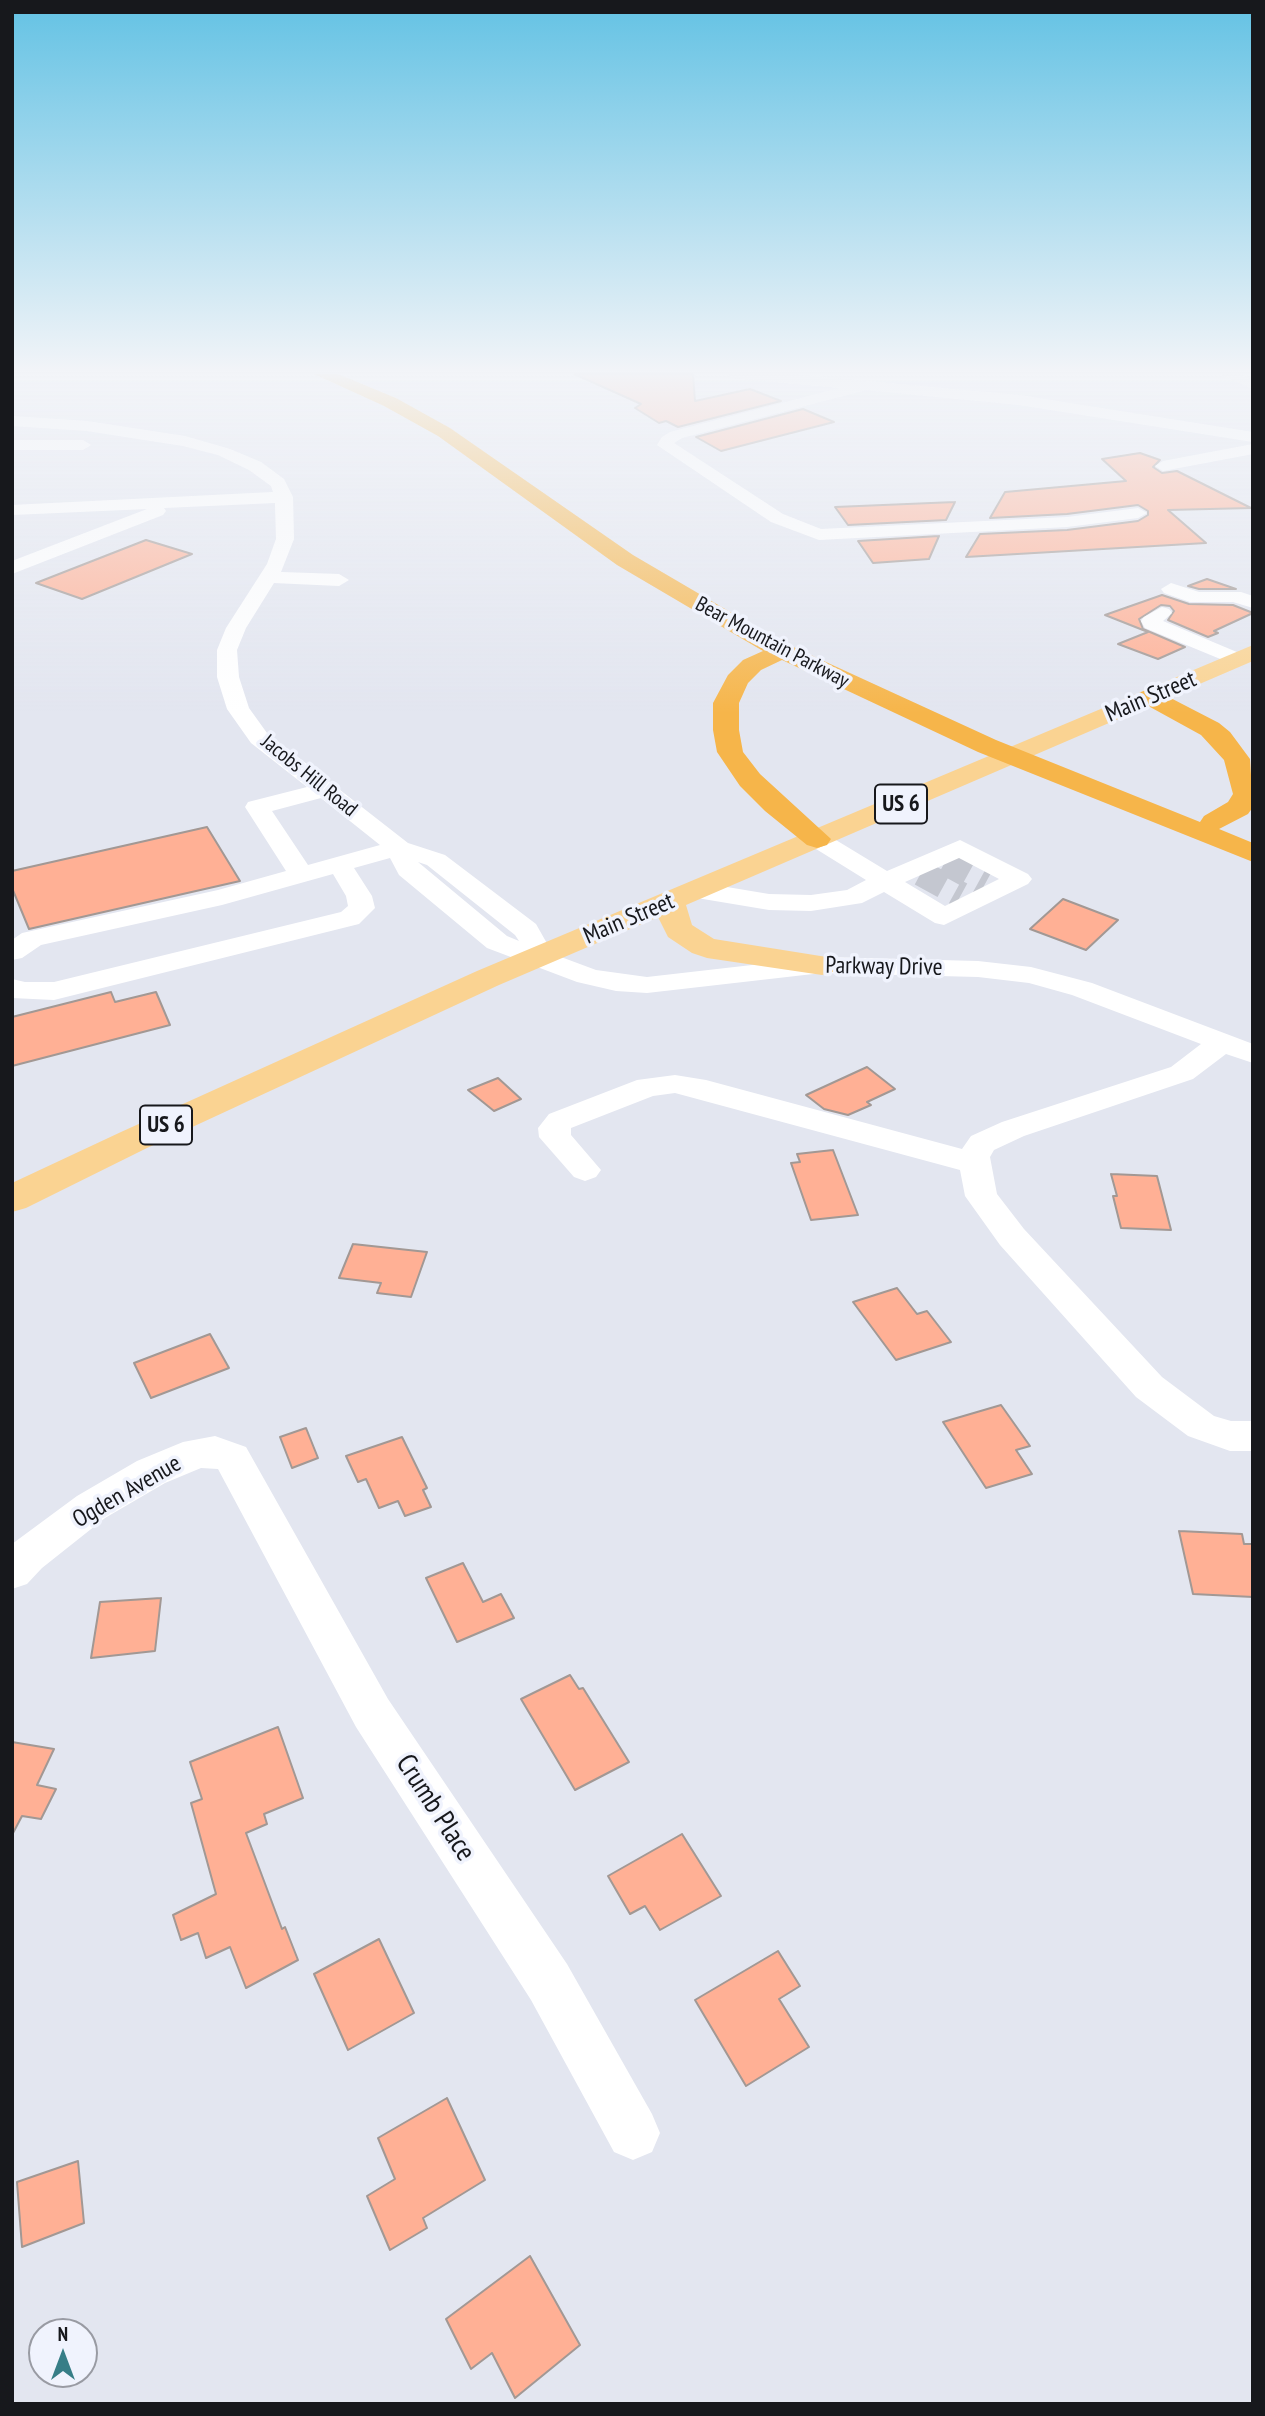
<!DOCTYPE html>
<style>
body{margin:0}
#map{position:relative;width:1265px;height:2416px;overflow:hidden;background:#e3e6f0;font-family:"PT Sans Narrow",sans-serif}
canvas{display:block}
.frame{position:absolute;inset:0;border:14px solid #17181c;pointer-events:none}
.north{position:absolute;left:28px;top:2318px;width:70px;height:70px;box-sizing:border-box;background:#f0f3fd;border:2px solid #999ba3;border-radius:50%;rotate:0deg;font-size:19px;font-weight:700;line-height:28px;text-align:center;color:#17181c}
.north::after{content:'';display:block;margin:auto;width:24px;height:32px;background:#377e87;clip-path:polygon(50% 0,100% 100%,50% 72%,0 100%)}
</style>
<div id="map">
<canvas width="1265" height="2416"></canvas>
<div class="frame"></div>
<div class="north">N</div>
</div>
<script>
const ctx = document.querySelector('canvas').getContext('2d');
ctx.lineJoin = 'round';
function paint(path, color) { ctx.fillStyle = color; ctx.fill(path, 'evenodd'); }
const shape = rows => new Path2D(rows.map(r => 'M' + r).join(''));
function stroke(path, color, width, dash) { ctx.strokeStyle = color; ctx.lineWidth = width; ctx.lineCap = dash ? 'butt' : 'round'; ctx.setLineDash(dash || []); ctx.stroke(path); }
function drawText(font, color, halo, rows, align = 'center') {
  ctx.font = font + ' "PT Sans Narrow",sans-serif'; ctx.lineWidth = 7; ctx.setLineDash([]); ctx.textBaseline = 'middle'; ctx.strokeStyle = halo; ctx.fillStyle = color; for (const [text, x, y, turn = 0] of rows) {
    ctx.save(); ctx.translate(x, y); ctx.rotate((+turn || 0) * Math.PI / 180); ctx.textAlign = isNaN(turn) ? turn : align; if (halo) ctx.strokeText(text, 0, 0); ctx.fillText(text, 0, 0); ctx.restore();
  }
}
const building = shape([
 [574,374,693,374,695,401,750,389,781,401,678,427,666,421,659,423,635,408,641,404,574,374],
 [803,409,834,422,721,451,696,437,803,409],
 [1140,453,1160,460,1153,467,1162,473,1177,471,1251,508,1168,510,1206,543,966,557,980,534,1067,530,1138,521,1148,515,1148,511,1138,505,1067,514,990,518,1005,492,1126,481,1102,459,1140,453],
 [955,502,946,520,848,525,835,507,955,502],
 [939,536,929,559,873,563,858,541,939,536],
 [146,540,192,554,82,599,36,583,146,540],
 [1207,579,1236,589,1199,589,1188,586,1207,579],
 [1162,595,1189,604,1233,605,1253,613,1214,631,1218,633,1208,637,1168,620,1174,611,1170,606,1161,605,1139,619,1143,629,1185,647,1158,659,1118,644,1148,632,1105,615,1162,595],
 [207,827,240,881,29,929,12,888,12,871,207,827],
 [1063,899,1118,920,1086,950,1030,929,1063,899],
 [111,992,115,1002,156,992,170,1025,12,1066,12,1017,111,992],
 [867,1067,895,1089,867,1102,871,1105,848,1115,824,1109,806,1095,867,1067],
 [498,1078,521,1099,494,1111,468,1090,498,1078],
 [833,1150,858,1215,811,1220,791,1163,800,1162,797,1154,833,1150],
 [1111,1174,1157,1176,1171,1230,1121,1228,1113,1196,1117,1196,1111,1174],
 [353,1244,427,1252,411,1297,377,1293,381,1283,339,1278,353,1244],
 [897,1288,917,1314,927,1311,951,1342,896,1360,853,1302,897,1288],
 [210,1334,229,1368,151,1398,134,1363,210,1334],
 [1001,1405,1030,1446,1016,1450,1032,1474,986,1488,943,1422,1001,1405],
 [306,1428,318,1458,292,1468,280,1437,306,1428],
 [402,1437,427,1488,423,1490,431,1507,405,1516,398,1501,379,1508,366,1479,358,1482,346,1456,402,1437],
 [1179,1531,1242,1534,1244,1544,1253,1544,1253,1597,1193,1594,1179,1531],
 [463,1563,483,1602,501,1594,514,1618,457,1642,426,1578,463,1563],
 [161,1598,155,1651,91,1658,100,1602,161,1598],
 [570,1675,579,1689,583,1688,629,1762,575,1790,521,1699,570,1675],
 [278,1727,303,1798,264,1814,267,1824,246,1833,282,1929,285,1927,298,1960,246,1988,230,1947,206,1958,198,1933,181,1940,173,1915,216,1894,191,1803,202,1799,190,1762,278,1727],
 [12,1742,54,1749,37,1785,56,1789,41,1819,22,1816,12,1835,12,1742],
 [682,1834,721,1896,660,1930,645,1906,630,1914,608,1876,682,1834],
 [379,1939,414,2013,348,2050,314,1974,379,1939],
 [778,1951,800,1986,779,1999,809,2047,746,2086,695,2000,778,1951],
 [447,2098,485,2180,423,2218,427,2228,390,2250,367,2196,395,2179,378,2138,447,2098],
 [78,2161,84,2223,22,2247,17,2182,78,2161],
 [530,2256,580,2345,515,2398,492,2353,471,2369,446,2319,530,2256]
]);
paint(building, '#ffb095');
stroke(building, '#a29894', 2);
stroke(shape([
 [945,862,985,884],
 [921,873,961,895]
]), '#c4c7d0', 26, [26, 13]);
paint(shape([
 [728,374,788,374,1019,395,1253,432,1253,442,1019,405,866,390,682,438,674,443,783,514,821,529,1067,517,1138,508,1147,513,1138,518,1067,527,819,540,771,522,657,445,662,437,670,432,840,388,735,378,728,374],
 [1220,374,1241,374,1253,380,1253,389,1220,374],
 [12,416,87,421,185,436,230,449,261,462,284,479,293,497,294,539,281,572,339,574,349,580,339,586,274,583,246,628,237,650,239,677,249,708,267,733,408,843,445,855,536,924,553,954,596,970,647,977,822,957,978,961,1031,967,1092,983,1253,1044,1253,1063,1226,1054,1193,1079,1024,1136,994,1150,990,1157,997,1194,1024,1229,1162,1377,1214,1416,1231,1421,1253,1421,1253,1451,1230,1451,1188,1436,1136,1397,1000,1245,965,1196,960,1170,675,1093,653,1096,571,1128,571,1135,601,1170,596,1177,585,1181,574,1177,539,1137,538,1128,549,1114,637,1080,675,1075,706,1080,962,1149,971,1136,1002,1122,1171,1067,1201,1044,1072,995,1029,983,978,977,822,973,647,993,616,991,577,982,487,948,399,875,390,858,354,868,372,896,375,908,359,924,54,1000,12,998,12,979,25,982,54,982,341,912,348,906,346,896,333,874,222,905,41,945,22,958,12,960,12,940,22,933,218,890,286,871,245,807,248,802,307,787,251,743,227,709,217,677,217,650,226,628,267,564,276,539,275,503,164,508,166,511,163,515,12,574,12,561,147,509,12,515,12,505,273,492,271,486,249,470,218,455,183,446,87,431,12,426,12,416],
 [321,798,380,845,308,865,272,811,321,798],
 [418,862,427,865,515,935,519,941,507,936,418,862],
 [12,440,83,440,91,445,83,450,12,450,12,440],
 [1253,444,1253,454,1163,471,1155,466,1163,461,1253,444],
 [1171,583,1199,592,1241,592,1253,596,1253,608,1233,602,1190,602,1164,593,1161,589,1171,583],
 [1162,607,1169,609,1172,613,1163,621,1244,655,1247,659,1244,663,1237,665,1230,663,1145,628,1141,621,1144,617,1162,607],
 [817,832,826,834,887,871,960,840,1028,874,1032,879,1028,884,944,925,935,923,884,892,862,903,811,911,769,910,697,898,688,896,684,890,688,884,697,882,769,894,811,895,847,890,866,880,808,844,805,839,808,834,817,832],
 [959,858,999,879,945,906,905,882,959,858],
 [215,1436,246,1447,388,1699,567,1964,652,2114,660,2133,652,2152,633,2160,614,2152,531,2000,356,1727,218,1469,201,1468,165,1483,105,1518,42,1568,27,1584,12,1589,12,1544,77,1496,137,1461,183,1442,215,1436]
]), '#fff');
paint(shape([
 [1253,645,1253,661,686,905,692,925,714,939,833,958,838,965,833,972,822,975,707,958,692,953,668,937,658,917,499,985,147,1148,26,1208,12,1212,12,1183,121,1132,477,971,1253,645]
]), '#fad392');
paint(shape([
 [314,374,338,374,396,398,450,428,633,555,778,640,996,740,1200,822,1204,816,1228,802,1233,794,1224,760,1201,735,1141,702,1137,697,1141,692,1150,689,1159,692,1219,723,1230,732,1250,759,1253,807,1248,814,1219,829,1253,843,1253,862,978,752,782,660,761,670,748,683,739,703,739,730,743,752,760,774,831,839,827,845,817,848,807,845,765,811,740,786,717,752,713,730,713,703,728,675,743,660,763,651,617,565,438,436,384,406,314,374]
]), '#f6b54a');
const sky = ctx.createLinearGradient(0, 0, 0, 713);
sky.addColorStop(0, '#63c2e4');
sky.addColorStop(0.52, '#f2f4f8');
sky.addColorStop(1, '#f2f4f800');
ctx.fillStyle = sky;
ctx.fillRect(0, 0, 1265, 713);
drawText('21px', '#17181c', '#f0f3fd', [
 ["Bear Mountain Parkway",772,643,28],
 ["Jacobs Hill Road",309,776,39]
]);
for (const [x, y, w] of [
 [901,804,52],
 [166,1125,52]
]) { const box = new Path2D(); box.roundRect(x - w / 2, y - 19.5, w, 39, 5); ctx.fillStyle = '#f0f3fd'; ctx.fill(box); stroke(box, '#17181c', 2); }
drawText('bold 23px', '#17181c', null, [
 ["US 6",901,804],
 ["US 6",166,1125]
]);
drawText('24px', '#17181c', '#f0f3fd', [
 ["Main Street",1151,697,-23],
 ["Main Street",629,919,-23],
 ["Parkway Drive",884,967,1],
 ["Ogden Avenue",127,1492,-30]
]);
drawText('28px', '#17181c', '#f0f3fd', [
 ["Crumb Place",435,1808,57]
]);
</script>
